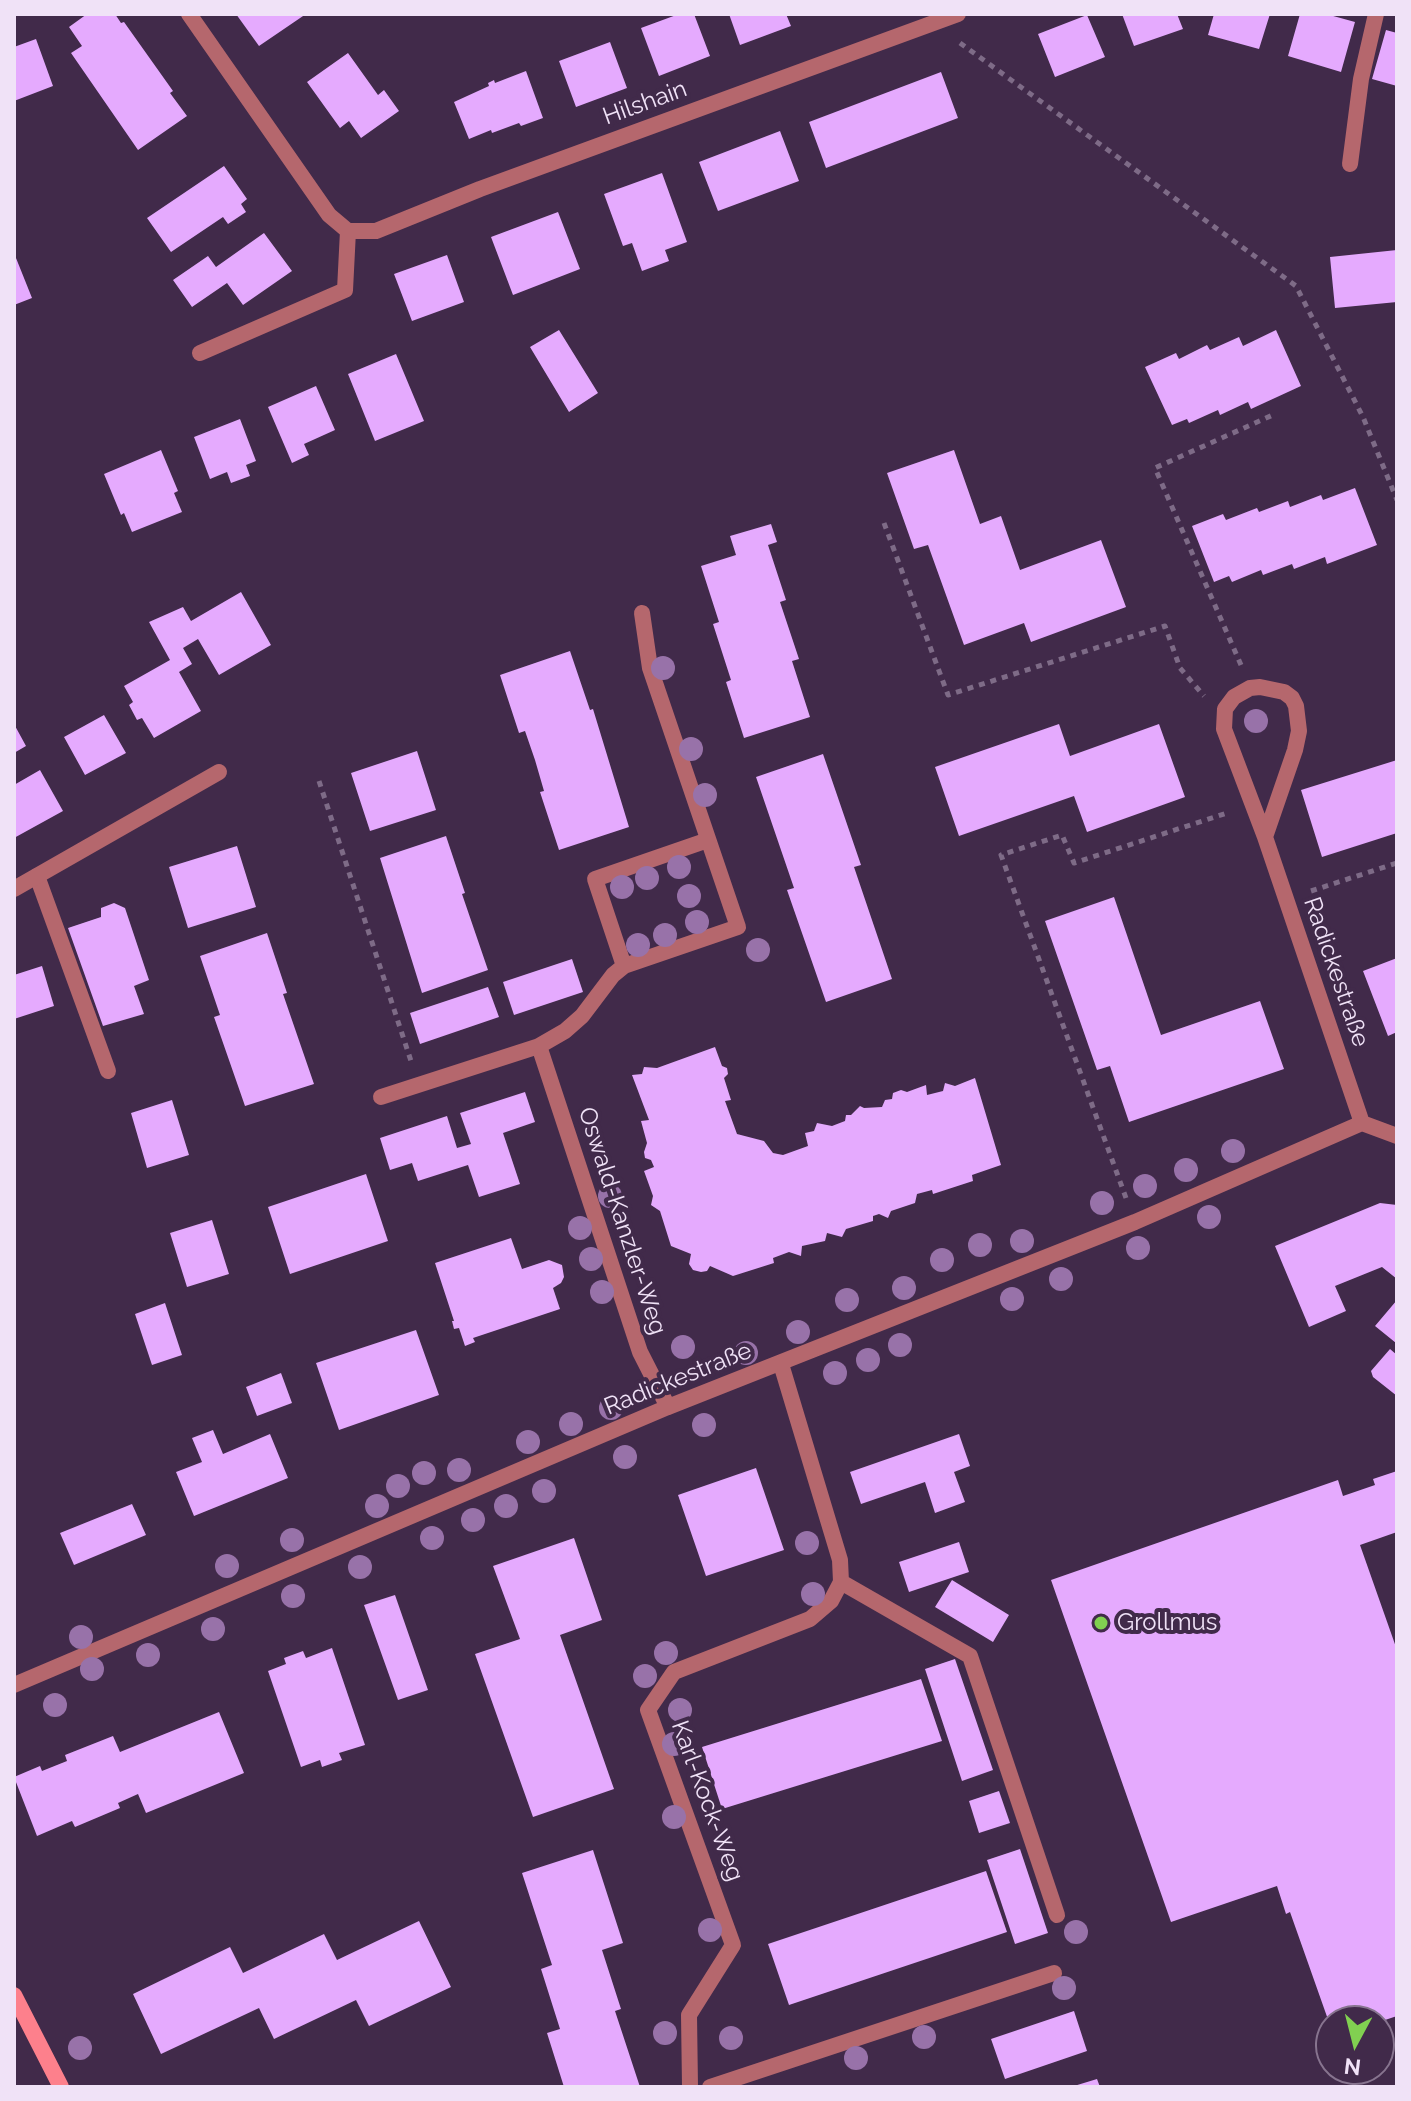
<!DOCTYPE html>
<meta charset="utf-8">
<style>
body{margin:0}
#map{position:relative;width:1411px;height:2101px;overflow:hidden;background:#412a4a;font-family:Raleway,sans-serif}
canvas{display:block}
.frame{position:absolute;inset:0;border:16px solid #f0e2f7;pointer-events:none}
.north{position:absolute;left:1315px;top:2005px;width:80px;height:80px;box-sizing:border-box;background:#412a4a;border:2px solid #87748f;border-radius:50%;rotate:187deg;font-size:22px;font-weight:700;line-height:32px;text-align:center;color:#f0e2f7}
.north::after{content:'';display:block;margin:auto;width:28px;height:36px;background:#81d051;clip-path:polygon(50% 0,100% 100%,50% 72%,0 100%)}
</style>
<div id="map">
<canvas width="1411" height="2101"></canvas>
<div class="frame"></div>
<div class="north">N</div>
</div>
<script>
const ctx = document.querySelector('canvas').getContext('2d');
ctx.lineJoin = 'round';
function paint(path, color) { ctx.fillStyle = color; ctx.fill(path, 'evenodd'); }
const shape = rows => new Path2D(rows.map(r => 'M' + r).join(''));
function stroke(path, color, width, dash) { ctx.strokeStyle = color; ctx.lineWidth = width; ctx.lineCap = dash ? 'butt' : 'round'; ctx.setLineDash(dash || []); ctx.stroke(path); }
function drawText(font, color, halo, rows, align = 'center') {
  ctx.font = font + ' Raleway,sans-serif'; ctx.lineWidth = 8; ctx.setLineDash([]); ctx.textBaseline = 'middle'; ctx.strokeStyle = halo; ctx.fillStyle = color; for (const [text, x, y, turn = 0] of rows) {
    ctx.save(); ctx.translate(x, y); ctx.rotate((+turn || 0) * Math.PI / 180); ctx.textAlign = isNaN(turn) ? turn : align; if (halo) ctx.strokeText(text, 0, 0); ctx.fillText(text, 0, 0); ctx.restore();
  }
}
paint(shape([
 [87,14,115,14,121,23,124,22,173,91,170,93,187,116,138,150,71,53,82,46,69,27],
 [236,14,306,14,259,46],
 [679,14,694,14,710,56,659,76,641,28],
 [729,14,786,14,791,26,740,45],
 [1122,14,1177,14,1183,29,1134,46],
 [1214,14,1270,14,1259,49,1208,35],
 [1300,14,1326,14,1355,22,1341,72,1288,56],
 [1087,15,1105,57,1055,77,1038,34],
 [1386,30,1397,33,1397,86,1372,79],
 [36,39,53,86,14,101,14,47],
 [610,42,627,88,576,107,559,61],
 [348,53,378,95,384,90,399,111,361,138,349,121,340,128,307,82],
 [526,71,543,118,521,126,519,123,492,133,491,130,469,139,454,102,489,86,488,83,494,80,495,83],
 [941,72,958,118,826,168,809,122],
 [780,131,799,181,718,211,699,162],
 [224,166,247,199,241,204,246,212,228,224,223,217,171,252,147,218],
 [662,173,687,242,665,250,669,261,642,271,632,243,623,246,604,194],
 [558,212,580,269,513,295,491,237],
 [264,233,292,271,243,305,227,283,192,307,173,280,208,256,216,267],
 [1397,250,1397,302,1335,308,1330,257],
 [14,253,32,298,14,305],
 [447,255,464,302,412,321,394,274],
 [559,330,598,393,569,412,530,347],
 [1276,330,1301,386,1251,409,1248,402,1220,415,1218,410,1189,423,1187,419,1172,425,1145,367,1176,353,1179,359,1207,345,1210,350,1239,337,1243,346],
 [396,354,424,421,375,441,348,374],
 [316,386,335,430,304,444,309,455,292,463,268,407],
 [240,419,256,461,246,465,250,476,231,483,227,472,210,479,194,437],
 [161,450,178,491,174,493,182,512,132,532,124,513,121,515,104,474],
 [954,450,980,524,1001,516,1020,570,1101,540,1126,607,1031,642,1024,623,964,645,928,545,914,549,887,473],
 [1355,488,1377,545,1327,564,1325,557,1294,569,1292,564,1263,575,1261,570,1232,582,1229,576,1214,582,1192,526,1223,514,1226,520,1257,508,1259,512,1288,501,1290,507,1321,495,1323,500],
 [771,524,777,542,768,545,786,600,780,602,799,659,792,661,810,717,744,738,726,682,731,680,713,624,719,622,701,566,736,555,730,536],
 [241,592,271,645,219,675,198,639,183,648,192,664,179,672,201,711,154,738,142,718,137,720,129,705,133,702,124,686,170,660,149,622,183,607,191,621],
 [570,651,590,710,593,709,629,827,559,850,540,792,544,791,535,760,525,731,519,733,500,675],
 [104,715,126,753,85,775,64,737],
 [14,724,26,746,14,753],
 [1059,724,1070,756,1159,724,1185,797,1087,832,1074,796,959,836,935,767],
 [417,751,436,810,370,831,351,773],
 [823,754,861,865,854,867,892,979,826,1002,787,890,794,888,756,777],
 [1397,760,1397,833,1322,857,1301,790],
 [40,770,63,811,14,838,14,785],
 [446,836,465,893,462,894,488,970,422,993,380,858],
 [237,846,256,907,188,928,169,867],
 [1114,897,1161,1035,1260,1001,1284,1069,1129,1122,1110,1066,1097,1070,1045,921],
 [114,903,125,908,149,980,134,986,144,1014,103,1026,68,928,101,917,101,908],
 [267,933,287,993,283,994,314,1084,245,1106,214,1017,220,1015,200,956],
 [1397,958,1397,1032,1388,1036,1363,971],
 [572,959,583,992,514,1015,503,982],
 [42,966,54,1006,14,1019,14,975],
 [488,987,499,1017,420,1044,410,1013],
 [715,1047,722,1066,727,1068,728,1074,724,1078,731,1100,725,1101,737,1134,764,1141,773,1153,783,1155,808,1146,805,1133,814,1131,817,1123,832,1126,845,1121,846,1115,851,1115,860,1106,864,1108,882,1107,885,1100,892,1099,893,1093,901,1090,907,1092,926,1085,927,1095,943,1091,945,1083,955,1086,975,1078,1001,1165,972,1175,973,1181,933,1194,932,1190,917,1194,915,1203,891,1211,888,1218,879,1214,873,1216,873,1221,846,1229,842,1237,827,1233,825,1241,802,1246,801,1256,789,1252,773,1258,774,1263,733,1276,710,1266,707,1271,701,1272,693,1270,689,1264,691,1254,671,1246,660,1211,651,1205,653,1196,644,1171,654,1167,651,1160,645,1158,644,1152,647,1143,641,1121,649,1120,632,1075,642,1074,644,1067,657,1068],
 [525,1092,535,1122,503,1133,520,1184,479,1197,468,1165,418,1181,412,1163,390,1170,380,1138,447,1116,457,1148,471,1144,460,1113],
 [172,1100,189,1155,147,1168,131,1113],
 [366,1174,388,1241,290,1274,268,1207],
 [1380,1203,1397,1205,1397,1279,1382,1267,1335,1286,1346,1311,1309,1327,1275,1246],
 [212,1220,229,1274,187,1287,170,1233],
 [511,1238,522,1269,549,1260,562,1265,564,1277,561,1283,553,1288,560,1309,473,1338,475,1342,465,1346,459,1328,454,1329,452,1321,454,1321,435,1263],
 [1397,1300,1397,1342,1396,1343,1375,1326],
 [165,1303,182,1355,152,1365,135,1314],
 [416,1330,439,1395,339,1430,316,1363],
 [1390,1349,1397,1355,1397,1396,1373,1377,1371,1371],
 [281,1373,292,1403,257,1416,246,1387],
 [213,1430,223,1454,270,1434,288,1478,194,1516,176,1472,202,1462,192,1438],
 [959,1434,970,1466,954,1472,965,1502,935,1513,925,1482,861,1504,850,1472],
 [756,1468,784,1550,706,1576,678,1495],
 [1397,1471,1397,1532,1360,1545,1397,1650,1397,2016,1379,2022,1331,2021,1331,2028,1290,1912,1286,1914,1277,1886,1171,1922,1051,1580,1338,1480,1343,1496,1375,1485,1373,1479],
 [132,1504,146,1535,74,1565,60,1533],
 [574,1538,602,1620,560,1635,614,1789,533,1817,475,1654,520,1639,493,1566],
 [959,1542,969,1572,909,1592,899,1562],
 [952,1580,1009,1615,993,1642,935,1607],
 [395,1595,428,1690,398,1700,364,1605],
 [332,1648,365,1745,339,1753,342,1760,322,1767,320,1760,301,1767,268,1671,286,1664,284,1658,303,1651,306,1658],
 [955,1659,993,1770,962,1781,925,1669],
 [921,1679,942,1741,722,1809,702,1747],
 [219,1712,244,1773,146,1813,138,1794,118,1803,120,1808,75,1827,72,1821,37,1836,14,1777,40,1766,42,1771,67,1761,65,1755,113,1736,120,1752],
 [999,1791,1010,1823,979,1833,969,1801],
 [1020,1849,1048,1933,1015,1944,987,1860],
 [593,1850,623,1943,602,1950,621,2009,615,2011,640,2087,564,2087,547,2033,560,2029,541,1969,552,1965,522,1873],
 [986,1871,1007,1932,789,2005,768,1944],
 [419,1921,451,1987,369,2026,356,2000,274,2039,259,2008,161,2054,133,1994,230,1947,243,1973,324,1934,337,1960],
 [1074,2011,1087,2051,1005,2079,991,2039],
 [1097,2079,1100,2087,1074,2087,1074,2086]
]), '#e5aafe');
stroke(shape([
 [960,43,1296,286,1363,417,1397,500],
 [884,523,948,695,1165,626,1180,668,1204,696],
 [1241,665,1155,468,1275,414],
 [319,781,411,1061],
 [1311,891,1397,863],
 [1126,1198,1001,855,1062,835,1074,863,1227,813]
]), '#7e6b87', 5, [6, 6]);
stroke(shape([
 [1350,164,1361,79,1376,14],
 [37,876,108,1071]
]), '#b5676d', 16);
stroke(shape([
 [189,14,329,215,348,231,376,231,480,189,958,14],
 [200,353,345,290,348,231],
 [1265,837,1295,750,1299,731,1296,706,1292,698,1284,692,1260,687,1250,688,1234,697,1225,709,1224,729,1265,837,1362,1123],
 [14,889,219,772],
 [624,966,595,879,708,840],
 [539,1046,640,1352,668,1407],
 [381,1097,539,1046,565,1031,582,1016,613,975,624,966,738,927,650,668,642,613],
 [781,1364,840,1560,841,1582],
 [14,1685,668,1407,1135,1222,1362,1123,1397,1136],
 [690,2087,689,2015,733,1945,648,1710,674,1672,810,1619,831,1601,841,1582,970,1656,1057,1915],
 [710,2087,1054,1973]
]), '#b5676d', 16);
stroke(shape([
 [14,1995,61,2087]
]), '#fd808c', 16);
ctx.fillStyle = '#9872a9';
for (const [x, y] of [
 [663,668],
 [1256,721],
 [691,749],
 [705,795],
 [679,867],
 [647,878],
 [622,887],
 [689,896],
 [697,922],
 [665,935],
 [638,945],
 [758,950],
 [1233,1151],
 [1186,1170],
 [1145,1186],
 [610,1196],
 [1102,1203],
 [1209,1217],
 [580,1228],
 [1022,1241],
 [980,1245],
 [1138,1248],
 [591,1259],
 [942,1260],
 [1061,1279],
 [904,1288],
 [602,1292],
 [1012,1299],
 [847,1300],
 [798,1332],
 [900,1345],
 [683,1347],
 [746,1353],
 [868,1360],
 [835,1373],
 [611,1408],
 [571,1424],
 [704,1425],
 [528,1442],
 [625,1457],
 [459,1470],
 [424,1473],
 [398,1486],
 [544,1491],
 [377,1506],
 [506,1506],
 [473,1520],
 [432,1538],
 [292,1540],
 [807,1543],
 [227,1566],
 [360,1567],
 [813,1594],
 [293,1596],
 [213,1629],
 [81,1637],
 [666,1653],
 [148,1655],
 [92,1669],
 [645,1676],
 [55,1705],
 [680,1710],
 [674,1744],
 [674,1817],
 [710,1930],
 [1076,1932],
 [1064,1988],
 [665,2033],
 [924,2037],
 [731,2038],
 [80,2048],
 [856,2058]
]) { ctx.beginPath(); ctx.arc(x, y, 12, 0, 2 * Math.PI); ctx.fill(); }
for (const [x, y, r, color] of [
 [1101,1623,8,"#81d051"]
]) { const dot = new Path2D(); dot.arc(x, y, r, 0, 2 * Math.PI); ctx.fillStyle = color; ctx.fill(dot); stroke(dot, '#412a4a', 3); }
drawText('24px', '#f0e2f7', '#412a4a', [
 ["Hilshain",645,103,-20],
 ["Radickestraße",1336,972,71],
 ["Oswald-Kanzler-Weg",622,1221,72],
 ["Radickestraße",678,1379,-22],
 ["Karl-Kock-Weg",707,1801,70]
]);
drawText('24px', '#f0e2f7', '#412a4a', [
 ["Grollmus",1117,1623]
], 'left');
</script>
